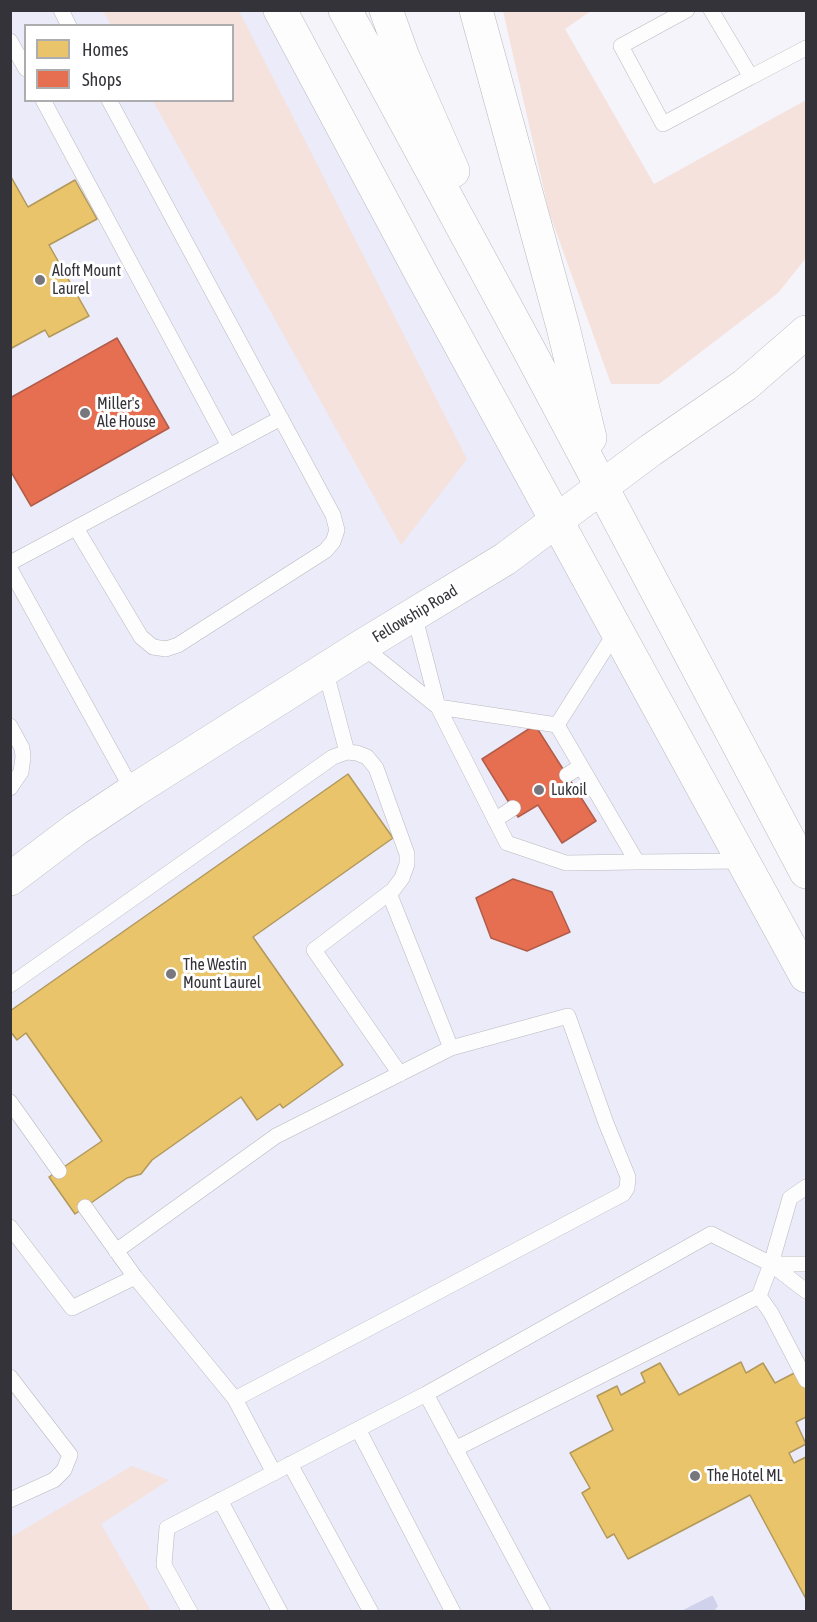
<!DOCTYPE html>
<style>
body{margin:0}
#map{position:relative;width:817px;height:1622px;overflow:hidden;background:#f4f4fa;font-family:"Asap Condensed",sans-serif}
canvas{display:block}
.frame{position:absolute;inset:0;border:12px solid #333339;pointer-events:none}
.legend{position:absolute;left:24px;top:24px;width:210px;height:78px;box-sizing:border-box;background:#fff;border:2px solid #adadb0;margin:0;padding:8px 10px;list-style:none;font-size:18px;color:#333339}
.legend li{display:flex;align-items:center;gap:12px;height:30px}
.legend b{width:30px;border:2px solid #adadb0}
</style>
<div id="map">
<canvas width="817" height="1622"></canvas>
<div class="frame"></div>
<ul class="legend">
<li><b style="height:16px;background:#e9c46a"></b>Homes</li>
<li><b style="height:16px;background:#e76f51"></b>Shops</li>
</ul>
</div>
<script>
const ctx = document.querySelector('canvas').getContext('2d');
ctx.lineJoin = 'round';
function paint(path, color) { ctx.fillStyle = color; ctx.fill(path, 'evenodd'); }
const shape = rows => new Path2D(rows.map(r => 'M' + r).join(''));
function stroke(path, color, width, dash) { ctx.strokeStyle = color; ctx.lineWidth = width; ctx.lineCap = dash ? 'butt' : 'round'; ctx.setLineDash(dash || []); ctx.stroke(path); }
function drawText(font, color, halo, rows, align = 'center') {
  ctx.font = font + ' "Asap Condensed",sans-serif'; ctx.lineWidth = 6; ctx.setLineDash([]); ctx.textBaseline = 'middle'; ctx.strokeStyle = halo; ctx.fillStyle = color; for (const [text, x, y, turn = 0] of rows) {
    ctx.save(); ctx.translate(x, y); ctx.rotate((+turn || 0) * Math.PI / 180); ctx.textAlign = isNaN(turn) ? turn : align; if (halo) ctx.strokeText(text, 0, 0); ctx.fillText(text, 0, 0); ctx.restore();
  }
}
paint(shape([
 [11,11,280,11,806,976,806,1611,11,1612],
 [26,26,232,26,232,100,26,100]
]), '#ebebf9');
paint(shape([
 [103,11,239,11,467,459,401,545,153,101,232,100,232,26,111,25],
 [503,11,591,11,565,29,654,184,806,100,806,258,778,293,659,384,611,384,549,212],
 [132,1466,169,1480,101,1524,151,1611,11,1611,11,1537]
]), '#f6e2dd');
paint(shape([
 [711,1596,713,1596,718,1606,714,1611,681,1611]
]), '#d0d1eb');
const homes = shape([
 [10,175,28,207,75,180,97,219,49,245,89,316,49,337,45,330,10,349,10,175],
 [348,774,393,838,253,937,343,1065,283,1108,280,1104,257,1120,241,1097,152,1160,141,1174,127,1178,75,1214,49,1177,102,1141,26,1033,17,1040,10,1031,10,1011,348,774],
 [741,1362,746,1373,763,1363,775,1383,806,1367,806,1417,796,1422,806,1444,789,1453,794,1463,806,1457,806,1599,750,1495,628,1559,614,1534,607,1538,582,1493,590,1488,570,1453,613,1430,597,1396,617,1386,621,1395,645,1382,641,1373,660,1363,679,1395,741,1362]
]);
paint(homes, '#e9c46a');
stroke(homes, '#b2985b', 1.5);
const shops = shape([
 [117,338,169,428,31,506,10,470,10,398,117,338],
 [535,725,596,821,562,843,538,805,518,817,482,759,535,725],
 [513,879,552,892,570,932,527,951,491,938,476,898,513,879]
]);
paint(shops, '#e76f51');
stroke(shops, '#b15d4a', 1.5);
const lane = shape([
 [61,10,69,26],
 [687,10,621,46,663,124,751,77],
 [711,10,751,77,806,48],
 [10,41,26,69],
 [43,100,229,446],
 [76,528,141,637,153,647,166,649,178,645,325,551,333,542,337,530,333,515,109,100],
 [10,563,281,418],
 [10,569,133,791],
 [414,614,438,707,507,843,566,863,637,862],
 [617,630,557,725,637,862,743,861],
 [362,646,438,707,557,725],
 [325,669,347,752],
 [10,726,22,748,23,757,21,772,10,788],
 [567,775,581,766],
 [495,820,513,808],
 [10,985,333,757,347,752,357,753,367,757,376,768,407,854,407,864,402,878,393,890,314,950,400,1074],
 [10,1102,59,1171],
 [806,1187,790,1198,771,1264,806,1264],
 [85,1207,135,1277],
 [10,1227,72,1308,135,1277,235,1399,623,1194,627,1188,628,1177,606,1123,568,1016,451,1048,389,893],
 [116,1251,276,1136,451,1048],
 [759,1296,771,1313,806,1380],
 [10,1377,70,1455,64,1470,54,1480,10,1500],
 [426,1394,543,1612],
 [235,1399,274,1473],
 [358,1429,453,1612],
 [455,1449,759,1296,771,1264],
 [290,1464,371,1612],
 [220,1500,280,1612],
 [190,1612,164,1565,167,1528,426,1394,711,1234,771,1264,806,1291]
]);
const secondary = shape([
 [10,879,76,829,133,791,362,646,505,559,651,450,745,385,806,332]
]);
const highway = shape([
 [280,10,422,275,806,976],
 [345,10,529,350,806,872],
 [386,10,403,57,453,171],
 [476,10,563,327,590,438]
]);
stroke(lane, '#b9b9be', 16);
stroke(secondary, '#b9b9be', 34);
stroke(highway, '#b9b9be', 34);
stroke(lane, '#fdfdfe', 15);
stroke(secondary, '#fdfdfe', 33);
stroke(highway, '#fdfdfe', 33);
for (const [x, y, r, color] of [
 [40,280,6,"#77777d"],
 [85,413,6,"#77777d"],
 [539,790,6,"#77777d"],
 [171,974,6,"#77777d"],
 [695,1476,6,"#77777d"]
]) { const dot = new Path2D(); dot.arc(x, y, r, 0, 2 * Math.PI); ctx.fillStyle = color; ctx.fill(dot); stroke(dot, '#fff', 2); }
drawText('16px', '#333339', '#fff', [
 ["Aloft Mount",52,271],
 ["Laurel",52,289],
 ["Miller's",97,404],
 ["Ale House",97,422],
 ["Lukoil",551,790],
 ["The Westin",183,965],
 ["Mount Laurel",183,983],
 ["The Hotel ML",707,1476]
], 'left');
drawText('16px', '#333339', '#fff', [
 ["Fellowship Road",415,614,-31]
]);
</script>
